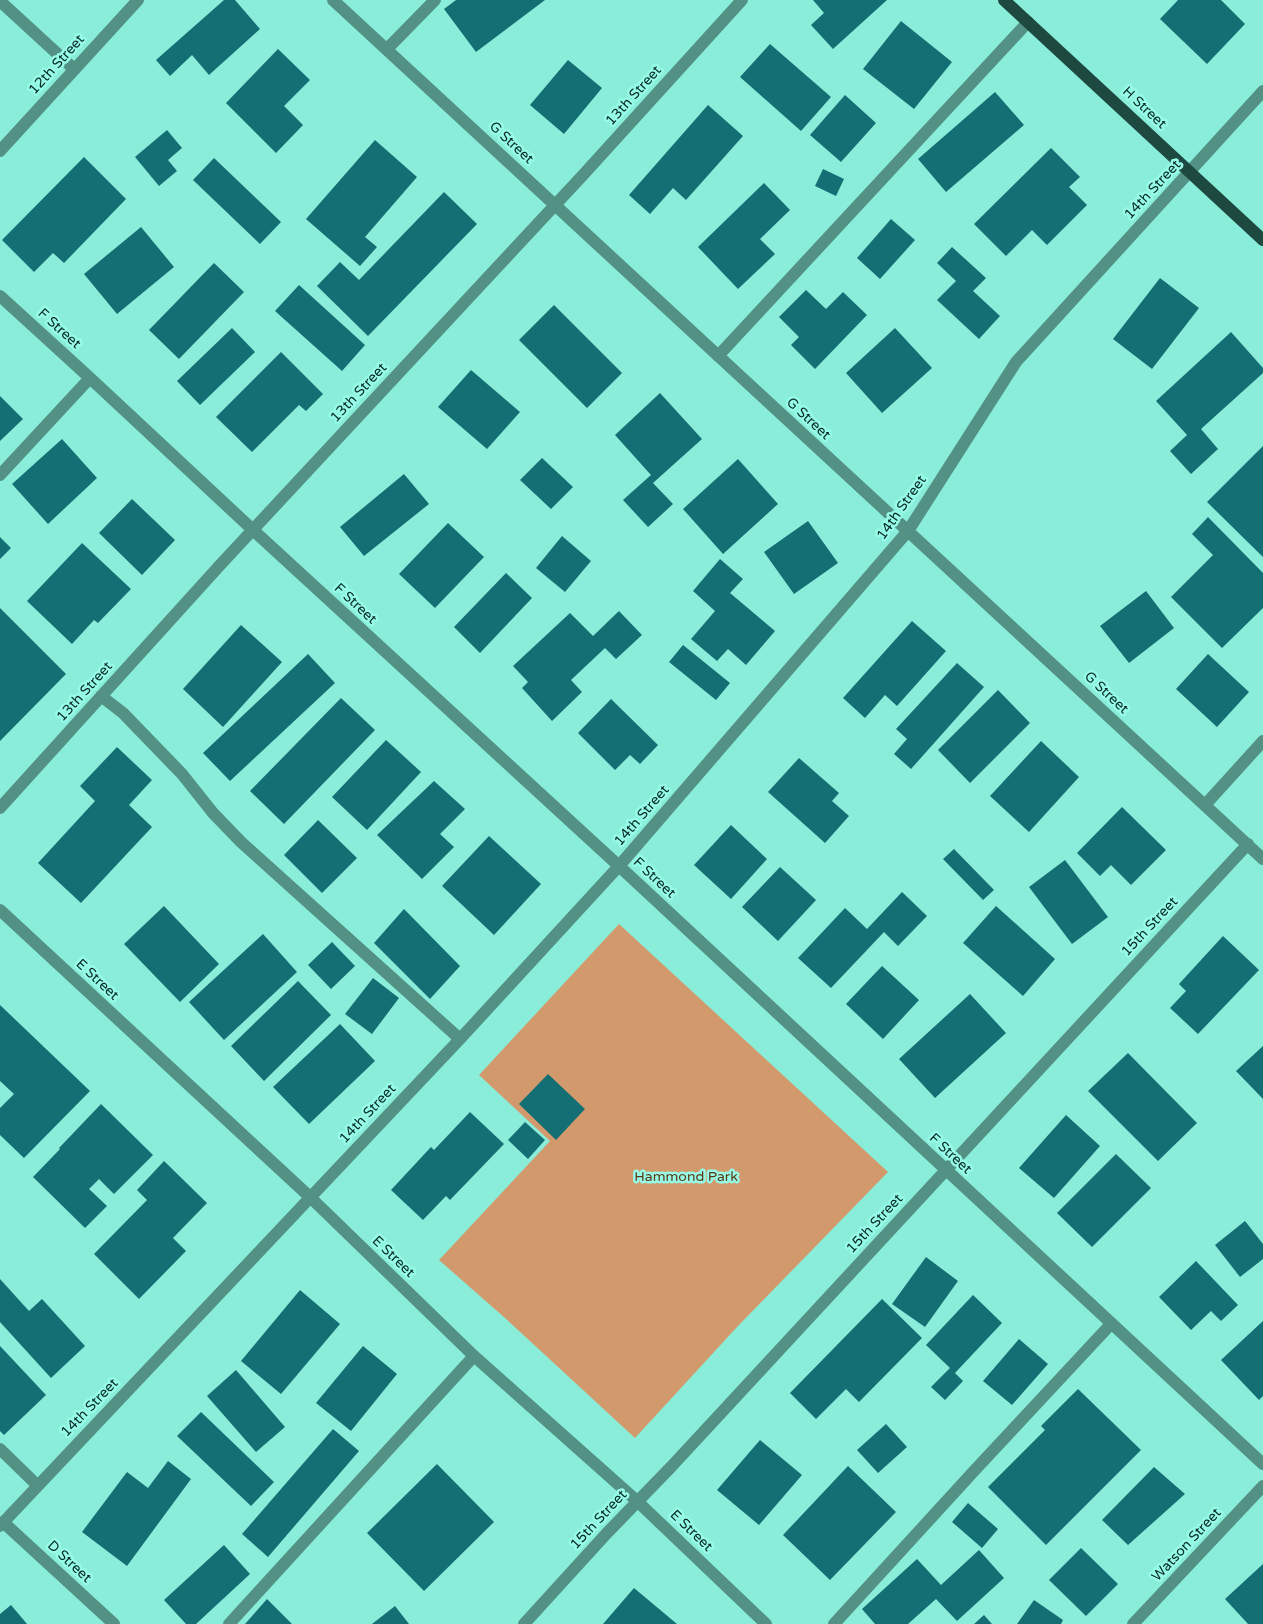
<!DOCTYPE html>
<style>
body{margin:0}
canvas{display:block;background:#89edda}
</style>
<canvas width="1263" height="1624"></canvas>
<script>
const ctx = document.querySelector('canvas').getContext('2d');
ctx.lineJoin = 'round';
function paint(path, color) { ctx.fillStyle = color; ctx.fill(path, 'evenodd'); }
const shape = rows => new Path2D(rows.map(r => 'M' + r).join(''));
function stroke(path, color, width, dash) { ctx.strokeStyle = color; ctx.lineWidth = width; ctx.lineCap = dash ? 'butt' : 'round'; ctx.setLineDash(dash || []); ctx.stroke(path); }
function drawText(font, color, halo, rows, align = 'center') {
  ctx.font = font + ' "Varela Round",sans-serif'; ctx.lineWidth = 5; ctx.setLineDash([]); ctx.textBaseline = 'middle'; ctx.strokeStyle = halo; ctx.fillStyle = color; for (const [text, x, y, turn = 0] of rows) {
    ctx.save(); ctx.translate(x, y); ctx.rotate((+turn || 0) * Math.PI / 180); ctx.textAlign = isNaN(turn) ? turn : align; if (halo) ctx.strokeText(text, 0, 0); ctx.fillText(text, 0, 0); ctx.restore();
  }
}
paint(shape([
 [619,924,888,1172,737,1327,635,1438,505,1318,439,1260,550,1141,479,1075]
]), '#d29a6c');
paint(shape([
 [224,0,235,0,260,29,209,75,192,55,170,76,156,60],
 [456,0,545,0,476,52,444,9],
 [813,0,887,0,833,49,811,25,824,13],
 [1178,0,1221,0,1245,24,1207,64,1160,19],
 [901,21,952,62,914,109,863,69],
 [770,44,831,97,801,131,740,77],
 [278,49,310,80,284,106,303,125,276,153,226,103],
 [568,60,602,88,564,134,530,105],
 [995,92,1024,125,946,192,918,159],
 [845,95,876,123,841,162,810,135],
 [708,105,743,136,686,200,673,188,650,214,629,195],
 [167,130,182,148,168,160,177,171,159,186,135,157],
 [375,140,417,177,365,237,377,247,360,266,306,219],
 [1051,148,1080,177,1069,187,1087,205,1047,245,1032,230,1006,256,974,224],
 [84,157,126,199,64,263,53,253,34,272,2,240],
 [214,158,281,222,260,244,193,180],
 [823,169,844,179,836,196,815,186],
 [764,183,790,210,760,239,775,254,738,289,698,247],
 [444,192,477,224,368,336,317,286,340,262,359,280],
 [891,219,915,240,880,279,857,258],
 [141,227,174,267,117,314,84,274],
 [952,247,986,278,973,291,1000,316,979,339,937,300,956,281,937,263],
 [214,263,244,292,179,359,149,330],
 [1160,278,1199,308,1152,369,1113,339],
 [299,285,365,345,342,371,275,311],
 [806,290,826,309,843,292,867,315,815,369,791,345,799,337,779,317],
 [554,305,622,373,587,408,519,340],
 [232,328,255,352,200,405,177,381],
 [895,328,932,368,882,413,846,373],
 [1231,332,1263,368,1263,373,1201,429,1218,449,1191,474,1170,451,1187,435,1156,401],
 [281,352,323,394,306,411,299,405,252,452,216,417],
 [471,370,520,412,487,449,438,407],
 [660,393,702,439,653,483,673,504,648,527,623,500,651,475,615,435],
 [0,396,23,419,0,441],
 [62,439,97,478,48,524,12,484],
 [1263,446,1263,557,1207,502],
 [542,458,573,487,551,509,520,480],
 [738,459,778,504,723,554,683,509],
 [404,474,429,504,364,556,340,527],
 [132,499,175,540,142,575,99,533],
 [1208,517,1263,573,1263,608,1222,648,1171,597,1213,555,1192,534],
 [808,521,838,563,794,594,764,552],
 [448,523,484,557,435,608,399,574],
 [562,536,591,561,565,592,536,568],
 [0,537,11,548,0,559],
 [82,543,131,589,98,623,94,620,72,644,27,601],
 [720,559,743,579,730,593,775,631,746,665,728,649,717,661,691,639,715,611,693,591],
 [506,573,532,598,480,653,454,627],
 [1146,591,1174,628,1129,663,1100,626],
 [0,608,66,674,0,741],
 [619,611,642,635,616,659,605,648,571,680,582,692,552,721,522,688,528,682,513,666,570,613,593,636],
 [912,621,946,651,897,706,885,695,865,718,843,698],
 [241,625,282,662,223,727,183,689],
 [683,645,730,683,716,700,669,662],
 [308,654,335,683,230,781,203,753],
 [1208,654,1249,692,1217,727,1176,689],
 [957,663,984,687,911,769,894,754,907,739,896,729],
 [998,690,1030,723,970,783,938,750],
 [341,698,375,730,284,824,250,791],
 [611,699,658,745,640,764,630,755,615,770,578,733],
 [386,740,421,772,367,830,332,797],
 [1041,741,1079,777,1029,832,990,796],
 [117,747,152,780,129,805,152,827,81,903,38,863,95,801,80,786],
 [799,758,839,793,832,801,849,816,825,843,768,792],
 [434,781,465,809,440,834,454,847,422,879,377,835],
 [1122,807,1166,850,1131,885,1111,865,1100,876,1077,853],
 [318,820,357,858,322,893,284,855],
 [731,825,767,859,731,899,694,865],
 [489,836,541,884,494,935,442,886],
 [954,849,994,890,983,900,943,859],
 [1065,860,1108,917,1072,944,1029,887],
 [780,867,816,900,778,941,742,907],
 [902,892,927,916,898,946,884,932,831,988,798,958,845,908,867,929],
 [164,906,219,964,180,1002,124,944],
 [996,906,1055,959,1023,996,963,943],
 [404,909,460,966,430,999,374,943],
 [263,934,297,972,224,1040,189,1002],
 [1223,936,1259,970,1198,1034,1170,1008,1186,991,1179,984],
 [332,942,355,966,331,989,308,965],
 [882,966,919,1000,883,1039,846,1004],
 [373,978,399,998,372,1034,345,1014],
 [298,981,331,1015,264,1081,231,1046],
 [970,994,1006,1033,935,1098,899,1059],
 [0,1005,90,1091,24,1158,0,1135,0,1108,14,1094,0,1081],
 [340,1024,375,1061,309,1124,273,1087],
 [1263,1046,1263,1099,1236,1071],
 [1128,1053,1197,1123,1158,1161,1088,1091],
 [548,1074,585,1109,556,1140,519,1104],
 [101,1104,153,1155,114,1194,99,1179,89,1189,107,1206,85,1228,33,1177,60,1149,59,1148],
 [470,1112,504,1144,450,1200,446,1196,423,1220,391,1190,431,1147,434,1150],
 [1066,1115,1100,1146,1054,1198,1019,1168],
 [525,1122,545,1140,528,1159,508,1140],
 [1116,1154,1151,1188,1092,1247,1057,1213],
 [164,1161,207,1203,173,1238,186,1251,139,1299,94,1254,147,1200,137,1190],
 [1245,1221,1263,1244,1263,1259,1240,1277,1215,1245],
 [926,1257,958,1281,925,1327,892,1304],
 [1196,1261,1238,1305,1221,1321,1211,1311,1191,1330,1159,1297],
 [0,1279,29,1311,42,1299,85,1346,51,1378,0,1322],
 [300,1290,340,1324,281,1394,241,1361],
 [973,1295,1002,1323,955,1373,963,1381,945,1400,931,1387,950,1368,926,1345],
 [882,1299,922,1338,859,1402,846,1389,816,1419,790,1393],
 [1263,1321,1263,1396,1259,1400,1221,1360],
 [1019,1339,1048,1364,1012,1405,983,1381],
 [0,1346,46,1395,4,1435,0,1431],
 [363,1346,397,1374,351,1431,316,1403],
 [236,1370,285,1427,256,1452,207,1396],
 [1078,1389,1141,1450,1046,1545,988,1487,1045,1430,1041,1426],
 [201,1412,274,1482,251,1506,177,1436],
 [886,1424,907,1447,878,1473,857,1450],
 [333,1429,359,1451,268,1557,242,1534],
 [760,1440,802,1475,759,1525,717,1490],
 [168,1461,191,1479,127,1566,82,1532,127,1472,148,1488],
 [437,1464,494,1522,424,1591,367,1533],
 [848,1466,896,1512,830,1580,783,1535],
 [1154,1467,1185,1494,1128,1545,1102,1520],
 [968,1503,998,1529,982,1548,952,1522],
 [224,1545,250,1574,196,1624,186,1624,164,1600],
 [1081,1548,1118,1584,1086,1616,1049,1580],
 [979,1550,1004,1578,957,1621,936,1599,908,1624,875,1624,862,1609,917,1559,941,1585],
 [1263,1564,1263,1624,1248,1624,1225,1599],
 [634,1588,677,1624,603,1624],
 [267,1599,292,1624,245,1624],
 [1034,1600,1063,1620,1061,1624,1017,1624],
 [11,1605,27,1624,0,1624,0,1614],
 [395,1606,409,1624,372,1624],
 [984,1615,992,1624,974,1624]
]), '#136f73');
stroke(shape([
 [333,0,1263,859],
 [0,1,74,69],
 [387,49,435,0],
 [0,151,138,0],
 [0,296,90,378,253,530,619,866,1263,1464],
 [718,356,1028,22],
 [0,475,90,378],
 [101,696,123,713,182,774,213,813,241,842,460,1039],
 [1205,805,1263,741],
 [0,808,221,564,583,175,742,0],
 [0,910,311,1198,474,1356,637,1501,766,1624],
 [0,1449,37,1485],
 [3,1522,114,1624],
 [0,1526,460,1039,619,866,908,531,1016,362,1263,91],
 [229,1624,474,1356],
 [524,1624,607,1533,671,1467,1248,844],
 [834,1624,974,1471,1111,1324],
 [1133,1624,1263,1486]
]), '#539185', 12);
stroke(shape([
 [1004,0,1263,240]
]), '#1d4941', 12);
drawText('14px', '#072923', '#96fbe7', [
 ["12th Street",57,65,-48],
 ["13th Street",634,96,-48],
 ["H Street",1144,108,43],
 ["G Street",511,143,43],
 ["14th Street",1153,190,-47],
 ["F Street",59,329,42],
 ["13th Street",359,393,-47],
 ["G Street",808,419,43],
 ["14th Street",902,508,-55],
 ["F Street",355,604,43],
 ["13th Street",85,692,-48],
 ["G Street",1106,693,43],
 ["14th Street",642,816,-49],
 ["F Street",654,878,43],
 ["15th Street",1150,927,-47],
 ["E Street",97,980,43],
 ["14th Street",368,1114,-47],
 ["F Street",950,1154,43],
 ["15th Street",875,1224,-47],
 ["E Street",393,1257,44],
 ["14th Street",90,1408,-46],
 ["15th Street",599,1520,-47],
 ["E Street",691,1531,44],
 ["Watson Street",1187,1545,-47],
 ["D Street",69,1562,43]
]);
drawText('14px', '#5c3614', '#96fbe7', [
 ["Hammond Park",686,1177]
]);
</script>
